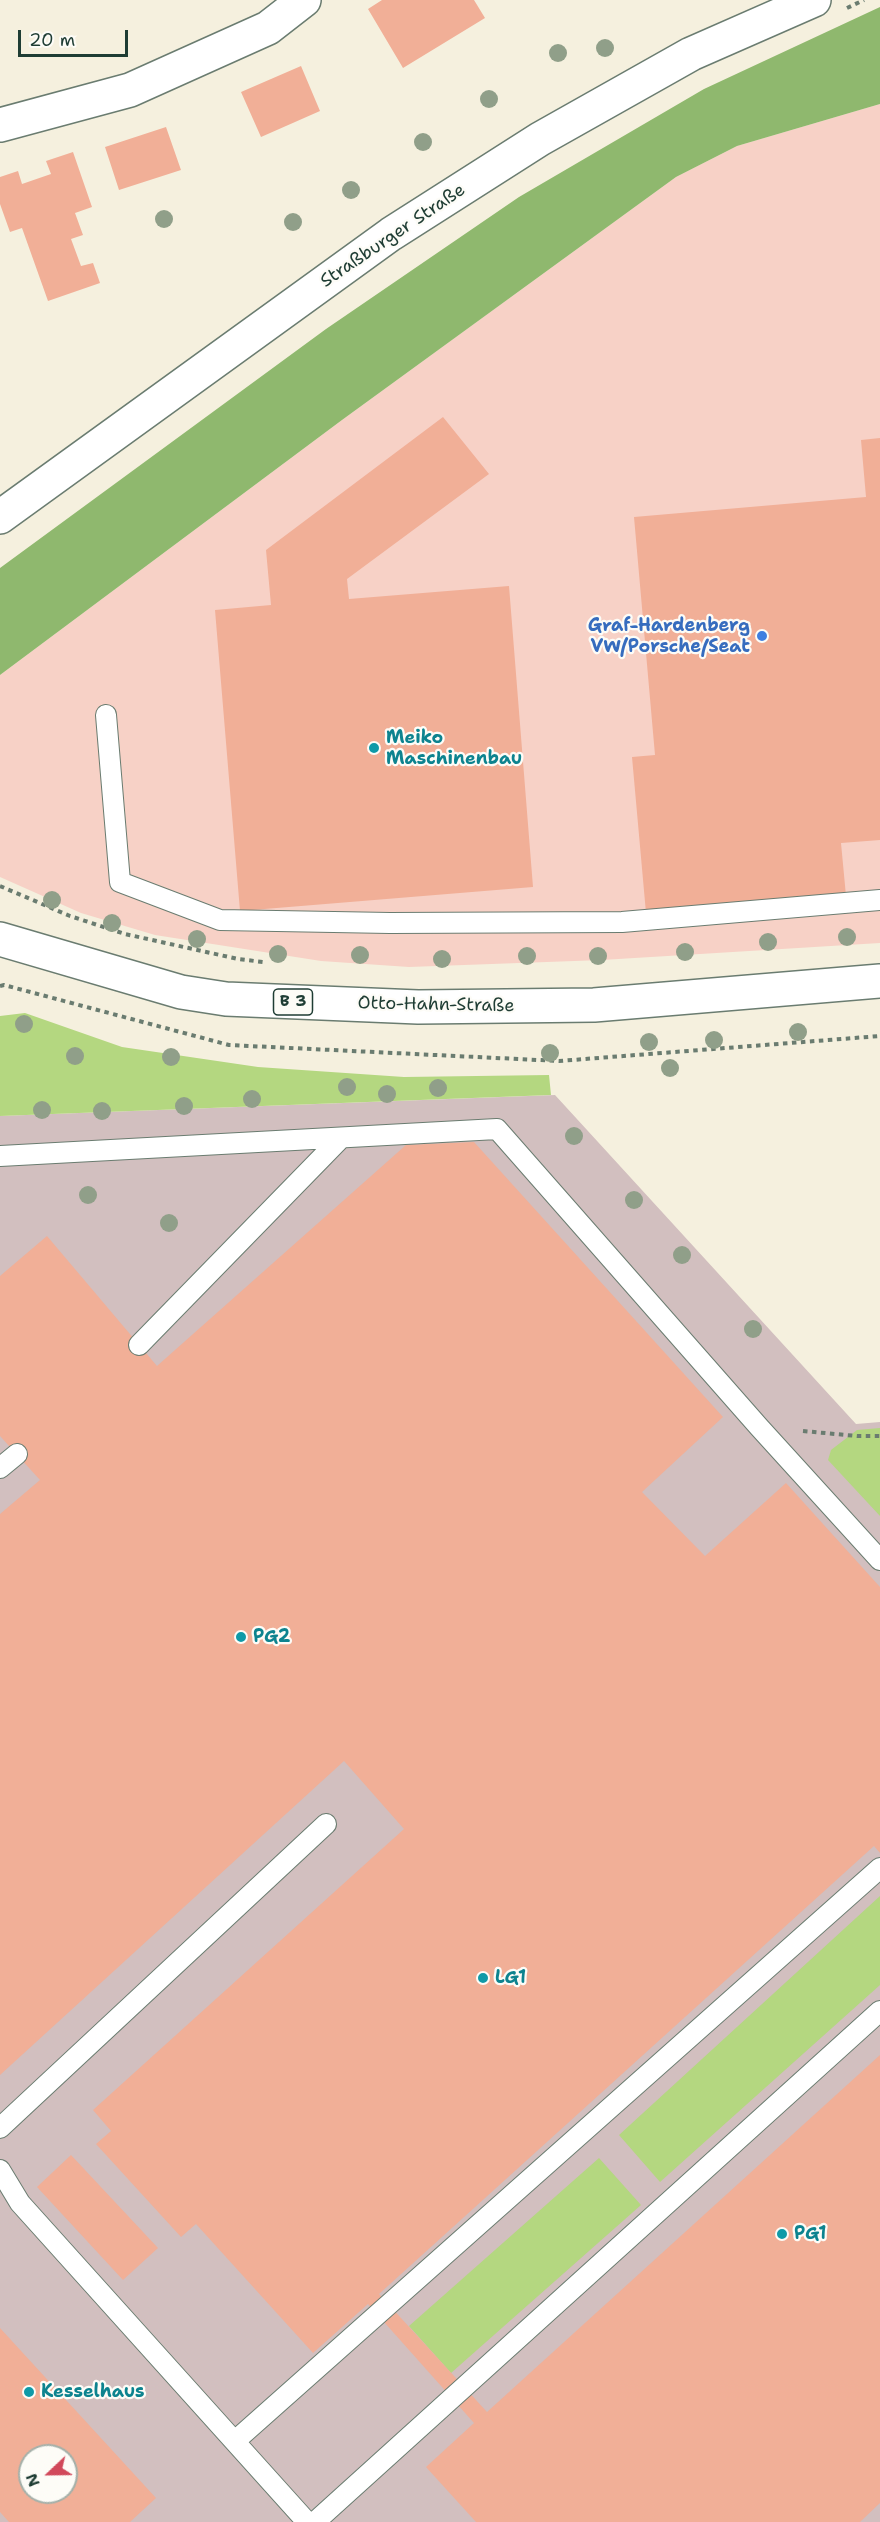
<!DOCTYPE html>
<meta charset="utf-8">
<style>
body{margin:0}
#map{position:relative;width:880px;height:2522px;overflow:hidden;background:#f5f0de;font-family:"Shantell Sans",sans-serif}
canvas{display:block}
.north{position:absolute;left:18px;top:2444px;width:60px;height:60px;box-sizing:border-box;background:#fdfcf7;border:2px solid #a4b0a9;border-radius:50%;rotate:248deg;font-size:16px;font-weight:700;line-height:24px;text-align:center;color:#1f3d34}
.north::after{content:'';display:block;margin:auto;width:21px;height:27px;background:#d1495b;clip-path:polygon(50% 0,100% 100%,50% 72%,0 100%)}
.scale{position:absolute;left:18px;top:30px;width:110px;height:27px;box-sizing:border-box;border:3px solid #1f3d34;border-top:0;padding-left:8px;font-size:18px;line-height:21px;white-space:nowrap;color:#1f3d34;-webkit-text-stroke:4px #fdfcf7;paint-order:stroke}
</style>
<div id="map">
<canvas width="880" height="2522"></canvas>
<div class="north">N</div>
<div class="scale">20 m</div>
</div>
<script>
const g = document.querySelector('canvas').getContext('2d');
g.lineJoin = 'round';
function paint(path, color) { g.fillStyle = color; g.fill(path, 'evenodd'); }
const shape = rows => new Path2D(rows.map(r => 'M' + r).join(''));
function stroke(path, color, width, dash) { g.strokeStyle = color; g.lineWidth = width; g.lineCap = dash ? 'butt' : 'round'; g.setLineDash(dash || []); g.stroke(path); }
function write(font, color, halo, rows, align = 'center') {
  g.font = font + ' "Shantell Sans",sans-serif'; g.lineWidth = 4.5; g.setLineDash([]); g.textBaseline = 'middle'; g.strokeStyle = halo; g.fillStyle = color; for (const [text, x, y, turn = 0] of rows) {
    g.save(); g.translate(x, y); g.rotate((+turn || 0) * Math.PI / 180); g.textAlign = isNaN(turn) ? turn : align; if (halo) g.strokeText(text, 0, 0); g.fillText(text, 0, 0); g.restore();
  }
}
const built = shape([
 [880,104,880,943,602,960,409,967,321,961,155,935,81,913,0,877,0,675,342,420,676,177,737,146]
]);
const industrial = shape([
 [555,1095,856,1424,880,1422,880,2522,0,2522,0,1116],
 [30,2456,66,2456,66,2492,30,2492]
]);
const green = shape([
 [25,1013,122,1047,258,1067,404,1077,549,1075,551,1095,0,1116,0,1016],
 [880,1428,880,1516,828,1460,831,1450,857,1430],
 [880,1896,880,1985,660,2182,619,2135],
 [599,2158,641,2205,451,2373,409,2326]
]);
const forest = shape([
 [880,7,880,104,737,146,676,177,342,420,0,675,0,568,326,329,519,197,704,89]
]);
const building = shape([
 [382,0,474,0,485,18,403,68,368,9],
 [301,66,320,111,261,137,241,92],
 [166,127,181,170,119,190,105,147],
 [73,152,92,207,75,213,83,235,71,239,81,266,93,263,100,283,48,301,22,228,10,232,0,204,0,177,18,171,22,184,51,174,46,161],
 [443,417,489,474,347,579,349,599,509,586,533,887,240,911,215,610,271,605,266,550],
 [880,438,880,840,841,843,846,896,646,913,632,757,655,755,634,517,866,497,861,440],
 [474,1142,723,1417,642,1492,705,1556,786,1483,880,1587,880,1853,874,1846,379,2294,487,2412,880,2055,880,2503,860,2522,476,2522,426,2467,474,2423,368,2304,313,2353,196,2224,181,2237,96,2144,111,2131,93,2110,404,1829,344,1761,0,2075,0,1514,40,1480,0,1436,0,1276,47,1236,157,1366,406,1145],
 [71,2155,158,2248,123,2280,37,2187],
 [0,2328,156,2498,130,2522,9,2522,0,2512],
 [30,2456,66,2456,66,2492,30,2492]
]);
const path = shape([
 [847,8,864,0],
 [0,886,70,916,125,934,238,959,263,962],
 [0,986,4,985,229,1045,559,1061,880,1036],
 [803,1431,857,1436,880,1436]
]);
const lane = shape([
 [106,715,120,882,220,920,390,923,622,922,880,900],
 [0,1156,497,1129,759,1427,880,1560],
 [139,1345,340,1139],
 [0,1468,17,1454],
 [0,2128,326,1824],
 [0,2170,20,2203,307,2522],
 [235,2441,880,1868],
 [315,2522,880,2011]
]);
const street = shape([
 [0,125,130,90,268,28,304,0]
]);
const secondary = shape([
 [0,517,391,234,540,139,691,54,814,0]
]);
const primary = shape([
 [0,939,181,992,226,999,418,1007,594,1005,880,981]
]);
const trees = [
 [605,48],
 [558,53],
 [489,99],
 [423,142],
 [351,190],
 [164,219],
 [293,222],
 [52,900],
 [112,923],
 [847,937],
 [197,939],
 [768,942],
 [685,952],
 [278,954],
 [360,955],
 [527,956],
 [598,956],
 [442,959],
 [24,1024],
 [798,1032],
 [714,1040],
 [649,1042],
 [550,1053],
 [75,1056],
 [171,1057],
 [670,1068],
 [347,1087],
 [438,1088],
 [387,1094],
 [252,1099],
 [184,1106],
 [42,1110],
 [102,1111],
 [574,1136],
 [88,1195],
 [634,1200],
 [169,1223],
 [682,1255],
 [753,1329]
];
const markers = [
 [762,636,6,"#3f7fe0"],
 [374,748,6,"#0f9aa8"],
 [241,1637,6,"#0f9aa8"],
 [483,1978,6,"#0f9aa8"],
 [782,2234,6,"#0f9aa8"],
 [29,2392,6,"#0f9aa8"]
];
const shields = [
 [293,1002,39]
];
const shieldNames = [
 ["B 3",293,1002]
];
const streetNames = [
 ["Straßburger Straße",393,236,-34],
 ["Otto-Hahn-Straße",436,1005,1]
];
const shopNames = [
 ["Graf-Hardenberg",750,626],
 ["VW/Porsche/Seat",750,647]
];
const cultureNames = [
 ["Meiko",386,738],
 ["Maschinenbau",386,759],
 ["PG2",253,1637],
 ["LG1",495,1978],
 ["PG1",794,2234],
 ["Kesselhaus",41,2392]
];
paint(built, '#f7d1c6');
paint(industrial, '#d2bfbf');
paint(green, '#b4d780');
paint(forest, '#8fb86e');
paint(building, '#f1af97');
stroke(lane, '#6a7c70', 22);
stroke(street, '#6a7c70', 36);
stroke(secondary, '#6a7c70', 36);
stroke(primary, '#6a7c70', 36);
stroke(path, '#6a7c70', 4, [4.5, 4.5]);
stroke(lane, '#fff', 20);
stroke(street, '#fff', 33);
stroke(secondary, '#fff', 33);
stroke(primary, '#fff', 33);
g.fillStyle = '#909f89';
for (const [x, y] of trees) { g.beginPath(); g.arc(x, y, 9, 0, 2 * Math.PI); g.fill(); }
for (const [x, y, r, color] of markers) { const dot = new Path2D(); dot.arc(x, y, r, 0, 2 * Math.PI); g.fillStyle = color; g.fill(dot); stroke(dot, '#fdfcf7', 2); }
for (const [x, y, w] of shields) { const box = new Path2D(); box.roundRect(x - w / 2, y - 13, w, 26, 4.5); g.fillStyle = '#fdfcf7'; g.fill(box); stroke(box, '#1f3d34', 1.5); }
write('bold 16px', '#1f3d34', null, shieldNames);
write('18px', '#1f3d34', '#fdfcf7', streetNames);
write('bold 18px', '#366cbe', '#fdfcf7', shopNames, 'right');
write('bold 18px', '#0d838f', '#fdfcf7', cultureNames, 'left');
</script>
